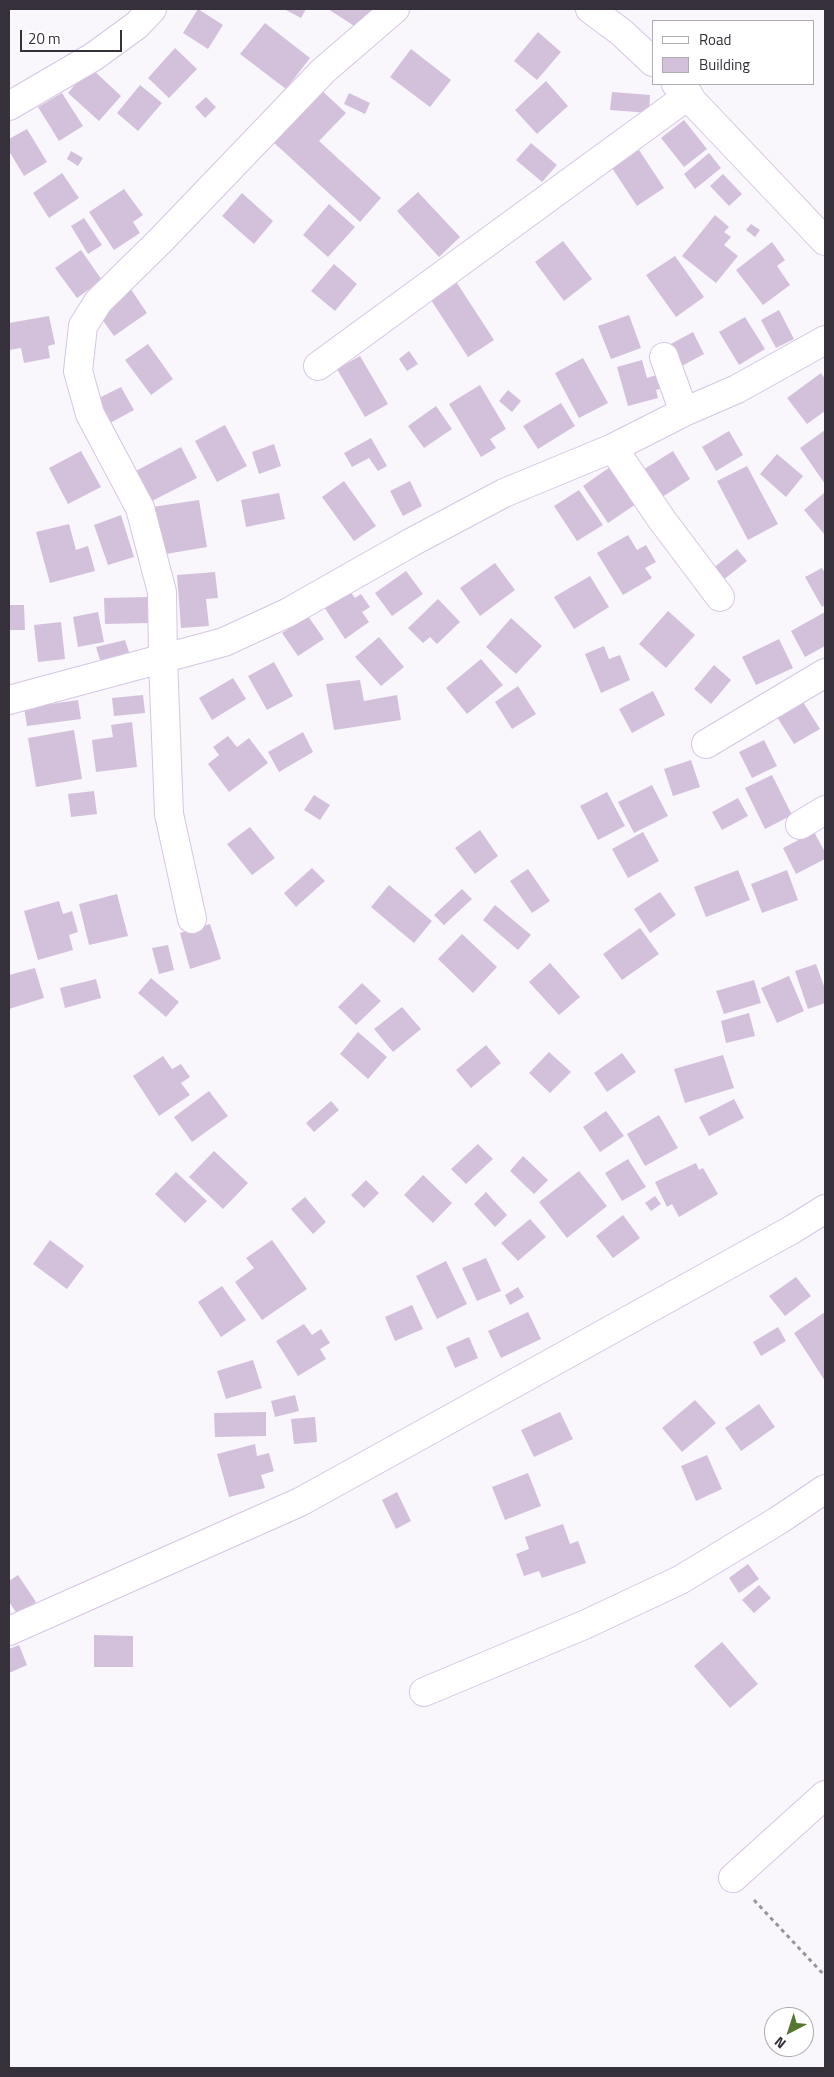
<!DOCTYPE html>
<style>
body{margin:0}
#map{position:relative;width:834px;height:2077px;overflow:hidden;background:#f9f6fc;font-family:"Titillium Web",sans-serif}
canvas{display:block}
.frame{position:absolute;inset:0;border:10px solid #36303b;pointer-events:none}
.legend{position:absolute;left:652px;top:20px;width:162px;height:65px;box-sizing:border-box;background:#fff;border:1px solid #afacb1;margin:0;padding:6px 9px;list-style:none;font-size:15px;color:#36303b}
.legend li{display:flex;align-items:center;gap:10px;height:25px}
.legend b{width:25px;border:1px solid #afacb1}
.north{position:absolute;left:764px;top:2007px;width:50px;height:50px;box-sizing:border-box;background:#fff;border:1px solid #afacb1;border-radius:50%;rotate:220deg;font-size:14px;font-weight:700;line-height:20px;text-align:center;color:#36303b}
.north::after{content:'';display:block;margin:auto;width:18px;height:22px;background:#54762e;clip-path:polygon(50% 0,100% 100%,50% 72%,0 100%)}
.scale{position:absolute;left:20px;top:30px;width:102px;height:22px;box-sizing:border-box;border:2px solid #36303b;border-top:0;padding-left:6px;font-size:15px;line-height:18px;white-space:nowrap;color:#36303b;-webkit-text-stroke:4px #fff;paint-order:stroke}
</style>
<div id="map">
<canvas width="834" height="2077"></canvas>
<div class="frame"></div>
<ul class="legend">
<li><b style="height:6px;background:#fff"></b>Road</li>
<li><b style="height:14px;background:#d3c1db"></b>Building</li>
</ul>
<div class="north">N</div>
<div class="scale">20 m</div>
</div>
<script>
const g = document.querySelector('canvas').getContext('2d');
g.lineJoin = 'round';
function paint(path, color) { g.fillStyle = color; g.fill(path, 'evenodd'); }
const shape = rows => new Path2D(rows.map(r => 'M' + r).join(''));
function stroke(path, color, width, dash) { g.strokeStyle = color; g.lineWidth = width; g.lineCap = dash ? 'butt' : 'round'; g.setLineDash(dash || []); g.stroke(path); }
const building = shape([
 [198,9,223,25,208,49,183,33],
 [284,9,306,9,301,18],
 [328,9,379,9,359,29],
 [265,23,310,58,286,89,240,54],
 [538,32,561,52,537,80,514,61],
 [175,48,197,69,169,98,148,78],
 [411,49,451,80,430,107,390,77],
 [90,67,121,96,99,121,68,93],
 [546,81,568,106,537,134,515,110],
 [140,85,162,103,138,131,117,113],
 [318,87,346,113,319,141,381,198,360,222,270,139],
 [612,92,650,95,649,113,610,110],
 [62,93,83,126,59,141,38,107],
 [349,93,370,103,365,114,344,104],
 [206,97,216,107,205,118,195,107],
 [684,120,707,149,684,167,661,138],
 [27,129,47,162,24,176,9,151,9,139],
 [531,143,557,165,542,182,516,160],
 [639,150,664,188,637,206,612,168],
 [71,151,83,158,78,166,67,159],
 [709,153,721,168,695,189,684,174],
 [62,173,79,198,49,218,33,193],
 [723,174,742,194,729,206,710,186],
 [124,189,143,215,133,222,140,233,114,250,89,212],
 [418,192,460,237,439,257,397,211],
 [242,193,273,221,254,244,222,216],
 [329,204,355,227,328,257,303,235],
 [715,215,729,227,724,232,731,237,724,245,738,256,716,283,682,256],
 [84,218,102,245,88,254,71,226],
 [751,224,760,230,755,237,746,230],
 [563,241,592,279,564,301,535,262],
 [772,242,785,260,777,266,790,285,763,305,736,270],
 [81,250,102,280,77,298,55,268],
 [675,256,704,297,676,317,646,275],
 [334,264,357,284,335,311,311,291],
 [457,283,494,340,468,357,431,300],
 [130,288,147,313,114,336,96,311],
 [779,310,794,339,776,348,761,320],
 [629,315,641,348,611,359,598,326],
 [49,316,55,344,48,346,50,358,24,363,21,348,9,350,9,323],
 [745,317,765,349,739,365,719,332],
 [693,332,704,354,678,368,667,346],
 [148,344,173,379,151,395,125,360],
 [409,351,418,364,407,371,399,359],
 [360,356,388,404,365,417,337,369],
 [583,358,608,403,579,418,555,373],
 [642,360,647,378,663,373,667,387,656,390,658,398,628,406,617,367],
 [821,373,825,379,825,411,807,424,787,398],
 [480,385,506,429,490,439,496,448,481,457,449,404],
 [121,387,134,410,110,423,97,399],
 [508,390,521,401,512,412,499,401],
 [561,403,575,426,538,449,523,426],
 [436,406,452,429,424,448,408,426],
 [225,425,247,466,217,482,195,441],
 [825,430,825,484,800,448],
 [729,431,743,455,716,471,702,447],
 [371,438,387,466,378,471,369,458,352,467,344,453],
 [274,444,281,466,259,474,252,452],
 [181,447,197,478,150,502,134,472],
 [81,451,101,487,68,504,49,468],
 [673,451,690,479,656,501,638,473],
 [777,454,803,476,786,497,760,474],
 [747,466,778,524,748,540,717,481],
 [610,467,636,504,608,523,583,486],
 [344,481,376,526,354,541,322,497],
 [410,481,422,506,403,516,390,491],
 [579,490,603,525,577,541,554,506],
 [825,492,825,535,804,510],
 [279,493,285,519,246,527,241,500],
 [199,500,207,547,160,555,152,507],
 [121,515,134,557,108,565,94,525],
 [69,524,76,550,88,546,95,571,50,583,36,532],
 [628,535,637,550,646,545,656,562,645,568,652,578,623,595,597,553],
 [737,549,747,561,722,581,712,569],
 [495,563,515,590,480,616,460,588],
 [822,568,825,573,825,605,822,607,805,577],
 [406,571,423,594,392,616,375,593],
 [215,572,218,598,206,599,209,626,181,628,177,575],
 [590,576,609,607,574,629,554,597],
 [349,590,355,598,361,594,370,607,362,612,369,622,345,639,324,607],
 [148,597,149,623,105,624,104,598],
 [438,599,460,622,437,644,430,637,423,643,408,628],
 [9,605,24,605,25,630,9,630],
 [668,611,695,635,666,668,639,644],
 [98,612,104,642,78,647,73,617],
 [825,612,825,646,805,657,791,631],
 [308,616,324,639,298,656,282,633],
 [511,618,542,646,516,674,486,647],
 [61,622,65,659,38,662,34,625],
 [379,637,404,667,381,686,355,657],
 [779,639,793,668,756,685,742,657],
 [125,640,130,655,101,663,96,647],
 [604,646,609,659,620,655,630,680,601,693,585,654],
 [481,659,503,685,467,714,446,688],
 [274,662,293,696,267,710,248,676],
 [714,665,731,680,711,704,694,689],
 [233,678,246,699,212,720,199,698],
 [360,680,364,701,397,695,401,720,334,730,326,684],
 [518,686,536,714,512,729,495,702],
 [653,691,665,715,632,733,619,709],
 [143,695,145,713,114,716,112,698],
 [78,700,81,719,27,726,24,708],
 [803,702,820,729,794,744,777,717],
 [132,722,137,767,96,772,92,740,113,737,111,725],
 [74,730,82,779,36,787,28,738],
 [303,732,313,752,279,772,268,752],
 [228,736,237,747,249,738,268,763,229,792,208,764,219,755,213,747],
 [764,740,777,766,752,778,739,752],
 [691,760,700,787,673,796,664,769],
 [772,775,792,815,765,829,745,788],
 [652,785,668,816,634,833,618,802],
 [94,791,97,814,71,817,68,794],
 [607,792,625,826,598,840,580,806],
 [314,795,330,805,320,820,304,810],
 [738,798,748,816,722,830,712,812],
 [250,827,275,858,252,875,227,844],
 [480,830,498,856,475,874,455,848],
 [643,832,659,861,628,878,612,849],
 [814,832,825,852,825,859,796,874,783,848],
 [312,868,325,881,296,907,284,893],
 [528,869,550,901,532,913,510,881],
 [738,870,750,900,706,917,694,887],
 [787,870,798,900,762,913,751,884],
 [389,885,432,921,414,943,371,907],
 [462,889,472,899,444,925,434,915],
 [660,892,676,915,650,933,634,909],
 [117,894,128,936,89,945,79,904],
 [59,901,63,914,72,911,78,932,69,935,73,950,38,960,24,911],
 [495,905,531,935,518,950,483,920],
 [210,924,221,959,190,969,180,933],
 [640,928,659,954,622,980,603,954],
 [462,934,497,967,473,993,438,959],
 [168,945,174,970,159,974,152,948],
 [550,963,580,997,559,1015,529,982],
 [816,964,825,989,825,1003,808,1009,795,971],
 [35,968,44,998,9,1009,9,975],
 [789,976,804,1011,777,1023,761,988],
 [151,978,179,1002,166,1017,138,993],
 [96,979,101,998,65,1008,60,988],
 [754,980,761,1003,724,1014,716,991],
 [362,983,381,1001,356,1025,338,1007],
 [402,1007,421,1029,393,1052,374,1029],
 [749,1013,755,1036,726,1043,721,1021],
 [358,1032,387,1057,368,1079,340,1054],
 [486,1045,501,1063,471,1088,456,1070],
 [549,1052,571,1072,550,1093,529,1073],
 [622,1053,636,1072,607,1092,594,1073],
 [723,1055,734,1088,685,1103,674,1069],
 [163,1056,172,1069,181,1064,190,1077,181,1083,190,1095,159,1116,133,1076],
 [209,1091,228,1116,192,1142,174,1117],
 [734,1099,744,1118,709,1136,699,1117],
 [331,1101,339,1110,314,1132,306,1123],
 [606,1111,624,1136,600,1152,583,1127],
 [659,1115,678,1148,645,1166,627,1134],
 [478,1144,493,1159,466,1184,451,1169],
 [214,1151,248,1183,223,1209,189,1177],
 [523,1156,548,1180,534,1194,510,1171],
 [628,1159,646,1187,622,1201,605,1173],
 [696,1163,699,1170,703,1168,718,1194,679,1217,672,1204,667,1207,655,1182],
 [579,1171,607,1206,567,1238,539,1202],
 [176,1172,207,1201,185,1223,155,1194],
 [423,1175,452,1203,433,1223,404,1195],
 [366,1180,379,1193,364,1208,351,1195],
 [486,1192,507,1215,495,1227,474,1204],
 [655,1196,661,1204,651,1211,645,1203],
 [305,1197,326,1222,313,1234,291,1209],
 [623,1215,640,1238,613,1258,596,1236],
 [530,1219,546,1237,518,1261,501,1243],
 [50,1240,84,1266,67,1289,33,1264],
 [272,1240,307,1289,262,1320,235,1282,254,1268,246,1258],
 [486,1258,501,1291,477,1301,462,1268],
 [446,1261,467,1304,437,1319,416,1276],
 [796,1277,811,1296,785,1316,769,1296],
 [222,1286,246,1320,221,1337,198,1302],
 [518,1287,524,1297,510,1305,505,1295],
 [412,1305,423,1329,395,1341,385,1317],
 [528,1312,541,1339,501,1358,488,1331],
 [825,1312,825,1381,794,1333],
 [304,1324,312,1335,321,1329,330,1343,320,1349,326,1359,298,1376,276,1341],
 [778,1327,786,1341,761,1356,753,1342],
 [469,1337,478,1358,455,1368,446,1347],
 [253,1360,262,1388,226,1399,217,1371],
 [295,1395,299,1411,275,1417,271,1401],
 [695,1400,716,1423,682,1452,662,1428],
 [759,1404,775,1427,741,1451,725,1428],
 [266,1412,266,1436,215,1437,214,1413],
 [560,1412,573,1439,534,1457,521,1430],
 [315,1417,317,1442,294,1444,291,1419],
 [255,1444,257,1456,269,1453,274,1471,261,1475,265,1488,229,1497,217,1454],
 [707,1455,722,1489,696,1501,681,1466],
 [528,1473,541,1506,505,1520,492,1487],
 [397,1492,411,1521,396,1529,382,1500],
 [563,1524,570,1544,578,1541,586,1563,542,1578,539,1571,524,1576,516,1554,529,1549,525,1537],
 [748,1564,759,1579,739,1593,729,1578],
 [18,1575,36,1602,18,1615,9,1602,9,1581],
 [759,1585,771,1598,754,1613,742,1600],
 [94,1635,133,1636,133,1667,94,1667],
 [722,1642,758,1684,730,1708,694,1666],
 [19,1645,27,1665,9,1673,9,1649]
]);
const path = shape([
 [754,1900,825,1976]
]);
const minor = shape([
 [590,9,621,32,653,62],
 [676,84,825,241],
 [9,106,93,57,137,25,152,9],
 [664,357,684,412],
 [318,366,689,95],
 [613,448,662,520,720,597],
 [9,700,224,642,287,613,412,542,504,493,613,448,684,412,737,389,825,340],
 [706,744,825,673],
 [800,825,825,810],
 [192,919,169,814,163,660,162,592,140,508,90,414,78,371,83,326,98,302,162,239,323,71,395,9],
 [9,1631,300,1502,793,1229,825,1209],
 [424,1692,584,1625,680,1580,779,1520,825,1489],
 [733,1878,825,1795]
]);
paint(building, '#d3c1db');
stroke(minor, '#d6c6e2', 30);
stroke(path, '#99959d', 3, [4, 4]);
stroke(minor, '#fff', 28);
</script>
